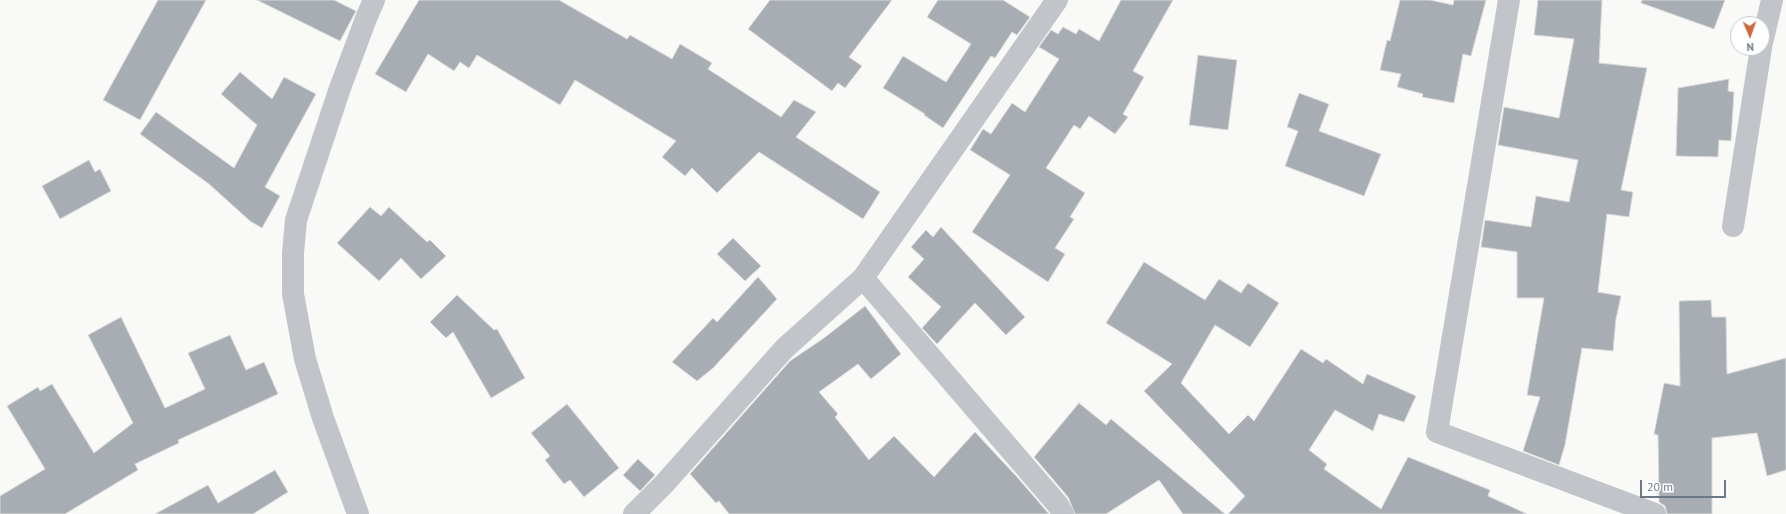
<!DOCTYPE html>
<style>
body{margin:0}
#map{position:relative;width:1786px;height:514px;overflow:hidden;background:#f9f9f7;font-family:"PT Sans",sans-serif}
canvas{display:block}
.north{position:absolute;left:1730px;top:16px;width:40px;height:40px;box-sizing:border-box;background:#fff;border:1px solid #c4c9ce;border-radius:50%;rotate:178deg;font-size:11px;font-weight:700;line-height:16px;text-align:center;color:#6c7884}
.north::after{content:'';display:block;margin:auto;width:14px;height:18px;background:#cf6741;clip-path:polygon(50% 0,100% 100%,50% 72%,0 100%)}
.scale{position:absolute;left:1640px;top:480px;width:86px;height:18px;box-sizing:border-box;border:2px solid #6c7884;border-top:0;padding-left:5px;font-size:12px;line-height:14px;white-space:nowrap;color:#6c7884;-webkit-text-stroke:3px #fff;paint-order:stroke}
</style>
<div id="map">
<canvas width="1786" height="514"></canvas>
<div class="north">N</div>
<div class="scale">20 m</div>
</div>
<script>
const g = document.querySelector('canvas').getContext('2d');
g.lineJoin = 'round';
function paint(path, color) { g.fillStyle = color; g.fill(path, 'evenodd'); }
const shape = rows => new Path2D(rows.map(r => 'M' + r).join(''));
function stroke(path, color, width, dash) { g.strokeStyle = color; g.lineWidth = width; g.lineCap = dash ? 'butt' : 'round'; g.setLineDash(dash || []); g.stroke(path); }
const building = shape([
 [158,0,206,0,140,120,103,100,158,0],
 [257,0,334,0,356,11,340,41,257,0],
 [419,0,559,0,627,39,630,35,672,59,680,44,712,63,708,69,781,117,794,100,816,112,796,137,880,192,863,219,759,152,717,193,692,168,685,176,662,157,676,141,575,80,560,105,477,55,469,68,460,62,454,71,428,54,406,92,375,74,419,0],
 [770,0,892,0,849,57,862,66,845,88,838,83,832,91,748,29,770,0],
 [938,0,1003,0,1030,17,1017,35,1012,32,995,58,991,56,943,128,924,115,925,114,883,88,903,56,946,82,971,44,927,17,938,0],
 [1121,0,1173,0,1133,71,1144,77,1123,114,1128,117,1115,134,1089,116,1080,129,1074,125,1046,168,1085,193,1070,217,1074,219,1055,248,1065,254,1048,282,972,232,1010,175,970,150,983,129,991,134,1012,103,1025,112,1059,59,1039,47,1051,30,1058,34,1063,27,1076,34,1079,29,1099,41,1121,0],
 [1400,0,1430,0,1453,5,1454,0,1486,0,1471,56,1463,54,1454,103,1422,97,1423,94,1397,87,1401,74,1380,70,1387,40,1390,41,1400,0],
 [1538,0,1602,0,1599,63,1647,68,1621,190,1633,192,1629,217,1607,214,1598,292,1621,296,1616,319,1613,351,1582,348,1565,445,1559,465,1523,451,1540,397,1527,395,1544,298,1517,298,1517,252,1481,247,1485,220,1531,227,1536,196,1569,202,1578,160,1498,145,1504,107,1559,118,1574,39,1534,35,1538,0],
 [1642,0,1725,0,1714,29,1641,3,1642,0],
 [1198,55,1237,60,1228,130,1189,125,1198,55],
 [240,72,272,99,284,77,316,94,265,187,280,196,262,228,250,221,209,184,140,134,156,112,234,168,257,125,221,94,240,72],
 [1729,79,1728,91,1734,92,1731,141,1719,140,1718,157,1676,156,1678,88,1729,79],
 [1299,93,1329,104,1319,131,1381,154,1364,196,1285,166,1298,131,1287,127,1299,93],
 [89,160,95,172,100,169,111,191,60,219,42,186,89,160],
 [370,207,381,216,389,207,427,242,430,240,446,256,421,279,401,258,379,281,337,243,370,207],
 [941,227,1025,317,1006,335,975,303,937,344,922,328,941,307,908,277,924,259,911,247,926,230,933,237,941,227],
 [733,238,761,266,745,281,717,254,733,238],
 [1144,262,1205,300,1219,279,1241,293,1248,283,1279,303,1250,347,1215,325,1181,383,1229,434,1248,415,1254,421,1301,349,1323,363,1326,359,1363,384,1367,374,1416,396,1404,422,1379,414,1373,431,1335,410,1309,450,1327,464,1324,469,1381,509,1408,457,1490,490,1488,496,1527,514,1228,514,1245,496,1144,391,1172,364,1106,323,1144,262],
 [758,277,777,299,713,368,697,381,672,362,713,318,717,322,758,277],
 [457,295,494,330,497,329,525,378,491,398,453,332,446,338,430,322,457,295],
 [1711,300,1712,317,1726,317,1727,374,1786,358,1786,470,1767,476,1757,433,1712,438,1712,514,1667,514,1665,506,1659,502,1658,435,1654,434,1664,383,1680,386,1679,301,1711,300],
 [865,306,901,354,871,379,858,364,819,392,838,414,835,417,869,460,894,436,934,477,975,432,1017,477,1049,514,729,514,719,501,716,503,690,474,790,361,824,338,865,306],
 [121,317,165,408,205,389,188,353,230,335,246,370,264,362,278,394,178,440,179,443,135,464,138,470,65,514,0,514,0,496,45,469,7,406,38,387,40,391,52,384,94,453,133,423,88,335,121,317],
 [1079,403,1106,425,1111,419,1225,514,1183,514,1159,480,1106,514,1075,514,1068,497,1034,457,1079,403],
 [567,404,619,468,584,497,570,480,564,484,545,460,550,456,531,433,567,404],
 [638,459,655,475,640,491,623,475,638,459],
 [275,470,288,492,253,514,155,514,208,485,218,503,275,470]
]);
const minor = shape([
 [1509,0,1437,432,1655,514],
 [1762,43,1772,0],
 [1733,226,1761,48],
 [863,278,1058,505,1063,514],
 [358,514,323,418,305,359,293,294,293,253,296,220,340,88,367,16,374,0],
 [634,514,665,483,784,349,863,278,1057,0]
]);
paint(building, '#a7adb3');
stroke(building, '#dbdbd9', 1);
stroke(minor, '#c1c4c8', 22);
</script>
